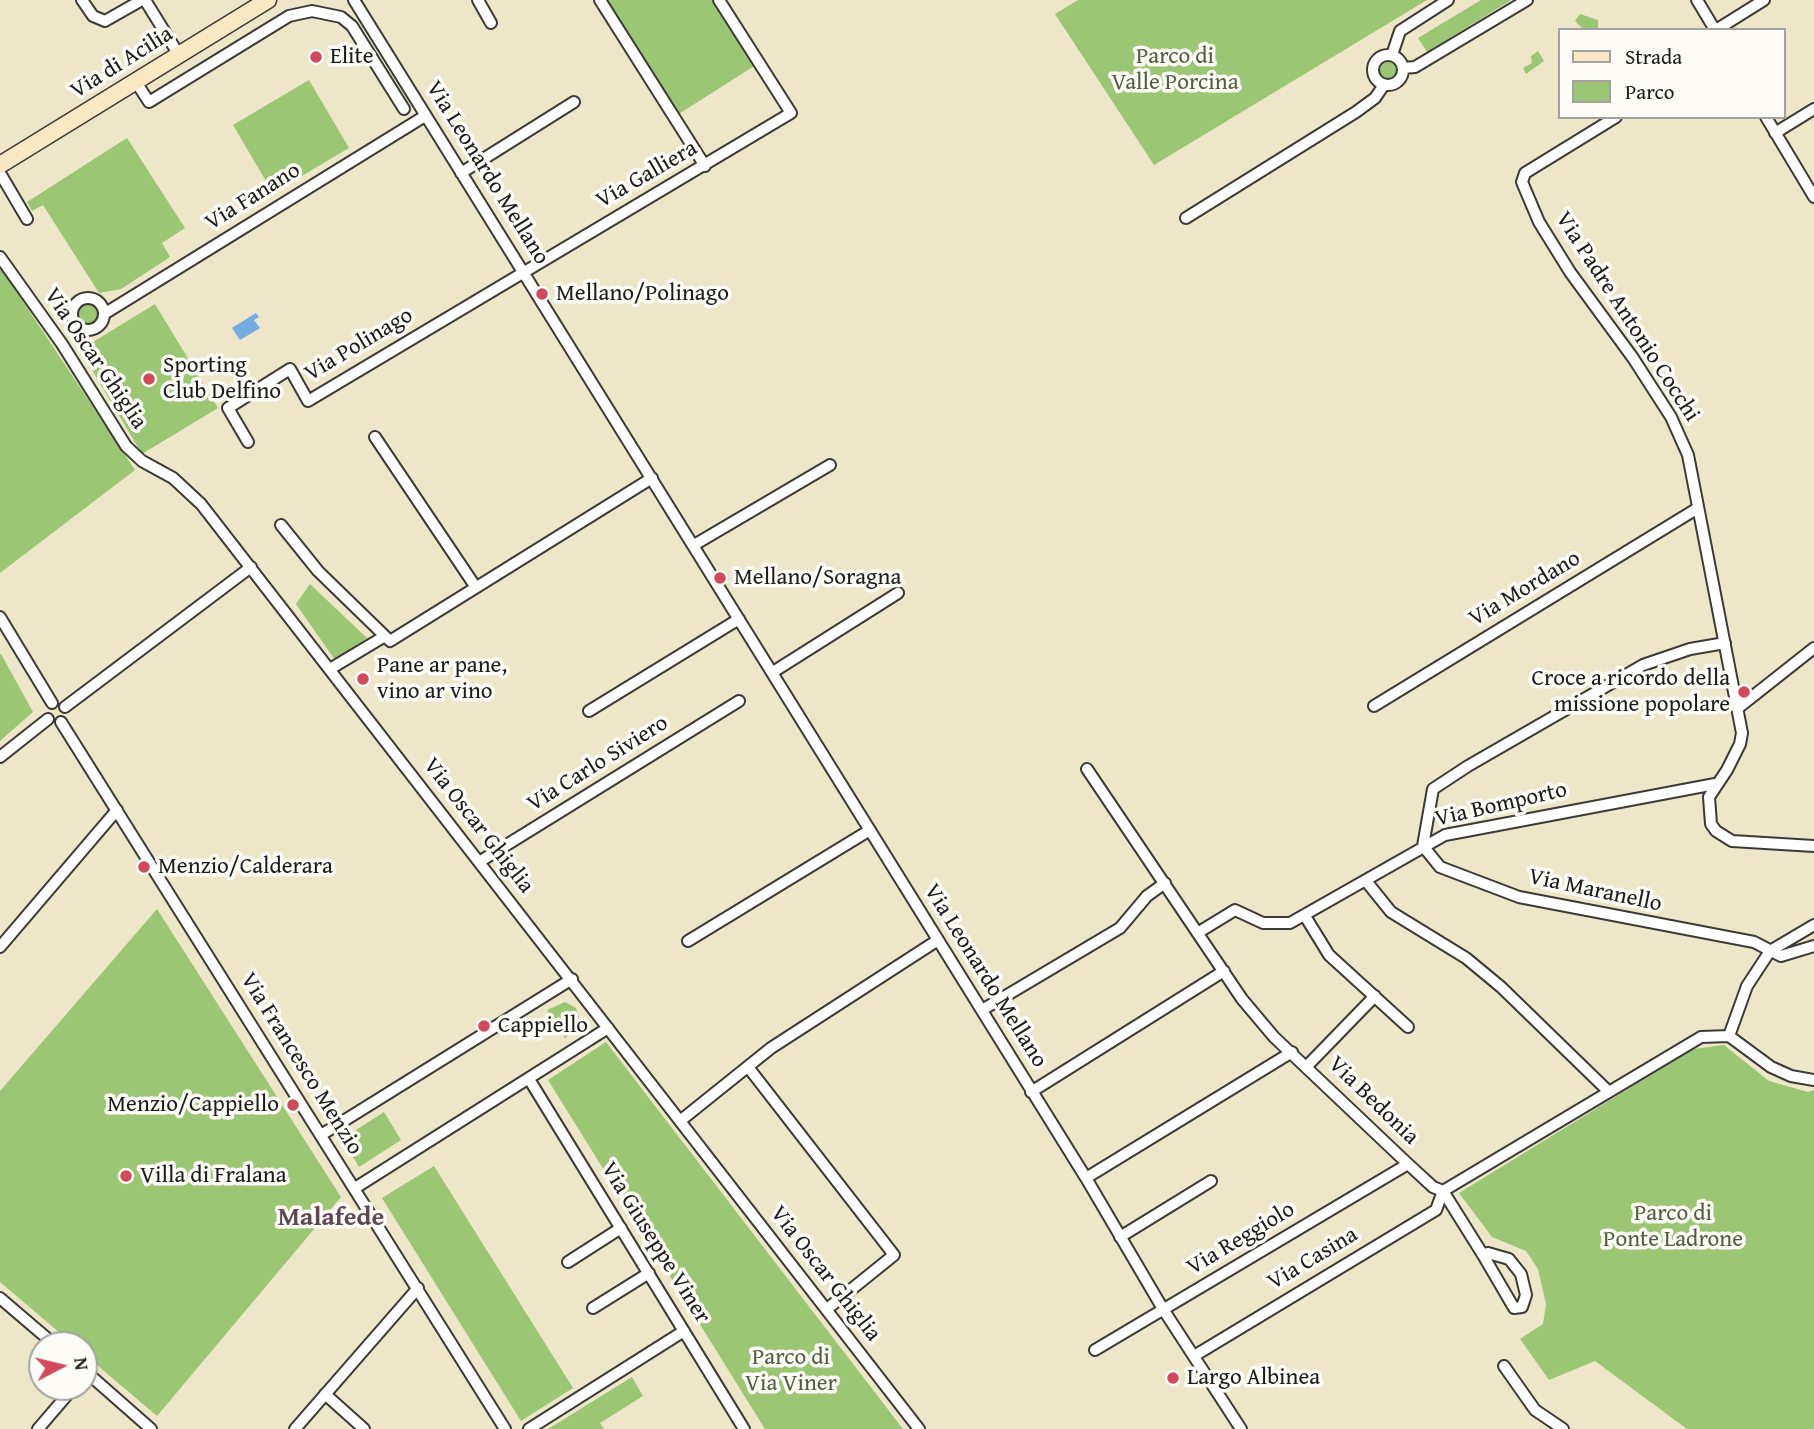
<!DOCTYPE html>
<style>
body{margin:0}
#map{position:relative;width:1814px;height:1429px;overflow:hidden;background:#ede6c9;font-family:"Gentium Book Plus",serif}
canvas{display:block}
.legend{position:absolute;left:1558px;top:28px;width:228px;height:91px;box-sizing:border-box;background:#fdfcf7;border:2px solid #a3a29f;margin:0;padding:9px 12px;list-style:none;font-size:21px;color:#1c1c1c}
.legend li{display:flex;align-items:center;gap:14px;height:35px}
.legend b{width:35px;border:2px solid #a3a29f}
.north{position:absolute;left:28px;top:1331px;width:70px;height:70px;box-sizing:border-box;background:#fdfcf7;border:2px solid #a3a29f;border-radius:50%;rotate:83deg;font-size:19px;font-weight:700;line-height:28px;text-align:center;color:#1c1c1c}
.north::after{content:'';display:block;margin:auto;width:24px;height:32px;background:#d1495b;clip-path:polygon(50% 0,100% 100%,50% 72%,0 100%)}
</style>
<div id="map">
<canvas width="1814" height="1429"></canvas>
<ul class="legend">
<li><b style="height:9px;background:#fae7c3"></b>Strada</li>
<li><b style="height:19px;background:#9bc673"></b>Parco</li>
</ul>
<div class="north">N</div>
</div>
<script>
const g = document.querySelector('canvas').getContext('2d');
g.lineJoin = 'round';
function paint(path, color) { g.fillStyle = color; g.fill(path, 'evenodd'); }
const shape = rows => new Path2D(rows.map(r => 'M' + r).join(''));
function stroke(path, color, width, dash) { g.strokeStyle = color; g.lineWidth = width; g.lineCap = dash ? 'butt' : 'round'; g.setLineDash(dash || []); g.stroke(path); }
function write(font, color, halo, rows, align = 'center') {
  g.font = font + ' "Gentium Book Plus",serif'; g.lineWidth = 7; g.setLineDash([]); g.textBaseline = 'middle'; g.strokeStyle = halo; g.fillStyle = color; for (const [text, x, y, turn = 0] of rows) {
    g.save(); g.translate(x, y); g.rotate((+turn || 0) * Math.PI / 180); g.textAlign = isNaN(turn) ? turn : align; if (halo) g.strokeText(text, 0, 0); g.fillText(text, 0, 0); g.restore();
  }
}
const green = shape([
 [600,0,719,0,759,63,674,117],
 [1078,0,1427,0,1154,165,1055,14],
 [1481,0,1511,0,1427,52,1418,38],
 [1580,14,1598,20,1598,30,1584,30,1575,21],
 [1538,51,1544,61,1526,74,1523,68,1532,63,1531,56],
 '1379 71a9 9 0 1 1 18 0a9 9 0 1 1-18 0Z',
 [309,80,349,148,273,193,233,125],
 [127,138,185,228,162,243,170,257,121,289,99,293,43,205,32,211,27,202],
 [0,267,135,470,0,573],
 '76 315a12 12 0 1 1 24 0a12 12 0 1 1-24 0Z',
 [155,304,218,408,142,454,80,350],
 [310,584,367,638,335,660,296,604],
 [1,654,33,712,0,741,0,655],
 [157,909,341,1197,157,1416,84,1354,84,1345,74,1345,0,1282,0,1091],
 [565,1002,576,1008,580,1021,578,1028,565,1038,547,1010],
 [606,1042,903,1429,765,1429,548,1080],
 [1724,1045,1769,1081,1808,1092,1814,1090,1814,1429,1687,1429,1595,1361,1549,1380,1520,1339,1543,1324,1546,1304,1538,1269,1526,1251,1492,1237,1459,1193,1693,1049],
 [384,1112,401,1140,359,1167,342,1139],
 [434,1166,573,1388,521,1421,382,1198],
 [632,1377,643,1396,600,1423,604,1429,548,1429]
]);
const water = shape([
 [256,313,259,317,254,320,260,328,240,340,232,328]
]);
const street = shape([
 [82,0,93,16,105,21,142,0],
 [145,0,179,55],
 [354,0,1086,1178,1163,1309,1241,1429],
 [478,0,491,23],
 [600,0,705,166],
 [1697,0,1715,30],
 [1716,30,1764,0],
 '1373 70a15 15 0 1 1 30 0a15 15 0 1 1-30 0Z',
 [1392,55,1400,31,1448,0],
 [1403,68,1415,67,1527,0],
 [136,82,149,102,289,16,312,11,341,17,352,26,404,109],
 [1616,117,1525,173,1522,182,1539,222,1570,272,1633,358,1671,417,1688,455,1742,733,1740,744,1727,770,1709,797,1711,824,1716,831,1732,841,1814,846],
 [1766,117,1814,197],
 [1775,133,1814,109],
 [0,173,27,219],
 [461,173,574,102],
 [1186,218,1356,112,1375,98,1384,85],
 [0,257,62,344,126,446,142,461,173,478,201,504,919,1429],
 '72 314a16 16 0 1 1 32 0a16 16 0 1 1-32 0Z',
 [104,314,425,116],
 [375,437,475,586],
 [248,442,228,408,290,369,308,401,791,113,719,0],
 [281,525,318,571,390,641,652,478],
 [694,545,830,465],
 [0,617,52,703],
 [1725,643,1690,649,1643,665,1468,766,1433,789,1423,846,1440,867,1519,897,1754,942,1781,956,1814,946],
 [330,669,385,636],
 [773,672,898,593],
 [1374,706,1698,508],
 [65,707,251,567],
 [1738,708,1814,648],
 [589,711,739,619],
 [61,722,505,1429],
 [0,757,48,719],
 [1087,769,1242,999,1274,1037,1408,1164,1433,1187,1443,1191,1701,1037,1729,1036],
 [479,862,739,701],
 [1366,881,1391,912,1466,958,1501,987,1607,1090],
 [1305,916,1329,955,1408,1027],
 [1814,925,1770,951,1747,986,1729,1036,1771,1067,1791,1076,1814,1080],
 [1199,932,1235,910,1263,923,1290,923,1445,835,1715,784],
 [688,941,870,830],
 [0,947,117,810],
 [982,1010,1120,928,1147,896,1165,883],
 [1307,1066,1375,996],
 [748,1067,894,1255,827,1309],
 [529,1079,744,1429],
 [1031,1092,1224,971],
 [680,1121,771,1048,938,940],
 [321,1135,572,979],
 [1086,1178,1292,1052],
 [355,1188,608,1028],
 [1443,1191,1483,1255],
 [1120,1237,1211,1181],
 [1488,1253,1509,1259,1521,1274,1526,1295,1522,1307,1514,1308,1483,1255,1488,1253],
 [568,1262,621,1228],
 [0,1298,55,1345],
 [593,1308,649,1273],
 [1095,1350,1408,1164],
 [1194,1356,1436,1210,1443,1191],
 [1504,1366,1535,1410,1563,1429],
 [84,1370,151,1429],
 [325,1394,364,1429],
 [38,1429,74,1387],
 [295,1429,418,1288],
 [529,1429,684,1331]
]);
const secondary = shape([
 [0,165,268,0]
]);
const markers = [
 [316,57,7,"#d1495b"],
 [542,294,7,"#d1495b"],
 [149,379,7,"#d1495b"],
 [720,578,7,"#d1495b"],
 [363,679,7,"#d1495b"],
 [1744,692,7,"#d1495b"],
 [144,867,7,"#d1495b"],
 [484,1026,7,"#d1495b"],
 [293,1105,7,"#d1495b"],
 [126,1176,7,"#d1495b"],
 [1173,1378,7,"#d1495b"]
];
const poiNames = [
 ["Elite",330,57],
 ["Mellano/Polinago",556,294],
 ["Sporting",163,366],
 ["Club Delfino",163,392],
 ["Mellano/Soragna",734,578],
 ["Pane ar pane,",377,666],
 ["vino ar vino",377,692],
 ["Croce a ricordo della",1730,679,"right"],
 ["missione popolare",1730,705,"right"],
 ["Menzio/Calderara",158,867],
 ["Cappiello",498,1026],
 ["Menzio/Cappiello",279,1105,"right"],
 ["Villa di Fralana",140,1176],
 ["Largo Albinea",1187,1378]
];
const parkNames = [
 ["Parco di",1175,57],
 ["Valle Porcina",1175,83],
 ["Parco di",1673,1214],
 ["Ponte Ladrone",1673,1240],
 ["Parco di",791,1358],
 ["Via Viner",791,1384]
];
const streetNames = [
 ["Via di Acilia",122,63,-32],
 ["Via Leonardo Mellano",487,173,58],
 ["Via Galliera",647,175,-30],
 ["Via Fanano",253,197,-32],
 ["Via Padre Antonio Cocchi",1627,317,57],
 ["Via Polinago",359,345,-31],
 ["Via Oscar Ghiglia",95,359,56],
 ["Via Mordano",1525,589,-31],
 ["Via Carlo Siviero",598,764,-32],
 ["Via Bomporto",1501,805,-13],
 ["Via Oscar Ghiglia",478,826,52],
 ["Via Maranello",1595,891,12],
 ["Via Leonardo Mellano",985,976,58],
 ["Via Francesco Menzio",301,1064,58],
 ["Via Bedonia",1373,1101,44],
 ["Via Reggiolo",1241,1239,-31],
 ["Via Giuseppe Viner",655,1243,58],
 ["Via Casina",1313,1259,-31],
 ["Via Oscar Ghiglia",825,1274,52]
];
const quarterNames = [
 ["Malafede",331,1218]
];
paint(green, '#9bc673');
paint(water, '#73abe2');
stroke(street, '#3b3a36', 14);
stroke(secondary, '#3b3a36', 19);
stroke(street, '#fff', 10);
stroke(secondary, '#fae7c3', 16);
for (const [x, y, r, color] of markers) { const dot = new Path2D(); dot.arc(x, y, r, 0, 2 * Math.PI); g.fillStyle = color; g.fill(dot); stroke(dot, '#fdfcf7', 2.5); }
write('23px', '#1c1c1c', '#fdfcf7', poiNames, 'left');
write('23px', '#4f603f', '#fdfcf7', parkNames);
write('23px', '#1c1c1c', '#fdfcf7', streetNames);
write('bold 26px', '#614756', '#fdfcf7', quarterNames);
</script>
